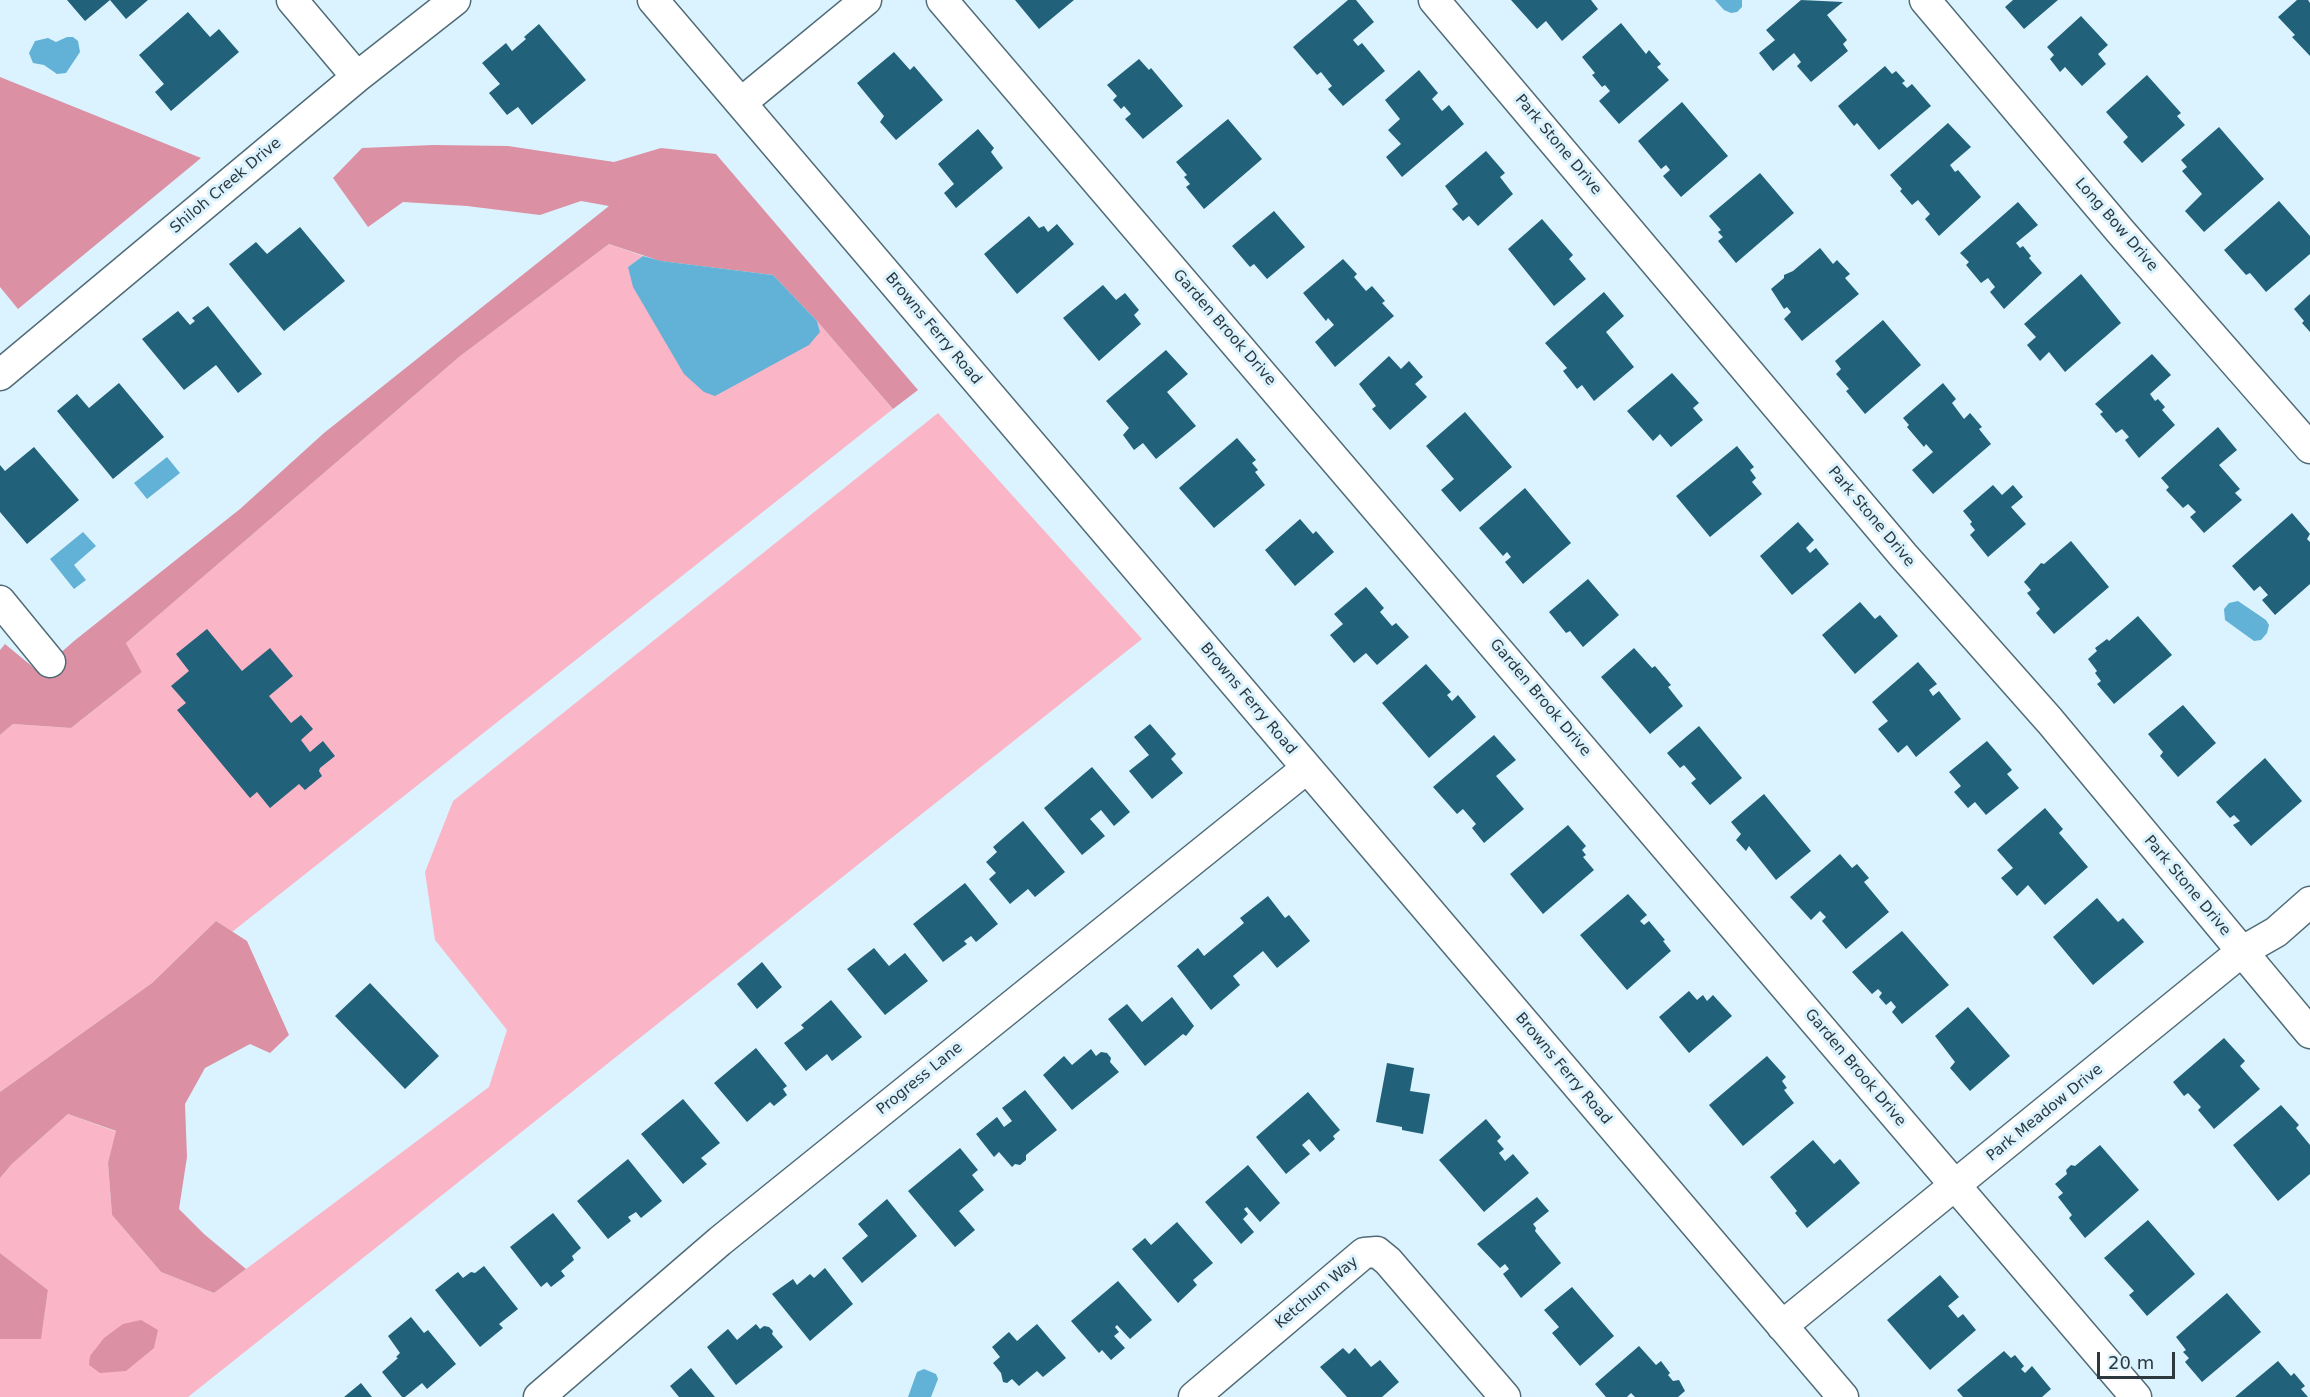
<!DOCTYPE html>
<style>
body{margin:0}
#map{position:relative;width:2310px;height:1397px;overflow:hidden;background:#dbf3fe;font-family:"DejaVu Sans",sans-serif}
canvas{display:block}
.scale{position:absolute;left:2097px;top:1352px;width:78px;height:27px;box-sizing:border-box;border:3px solid #2c383e;border-top:0;padding-left:8px;font-size:18px;line-height:21px;white-space:nowrap;color:#2c383e;-webkit-text-stroke:4px #dbf3fe;paint-order:stroke}
</style>
<div id="map">
<canvas width="2310" height="1397"></canvas>
<div class="scale">20 m</div>
</div>
<script>
const g = document.querySelector('canvas').getContext('2d');
g.lineJoin = 'round';
function paint(path, color) { g.fillStyle = color; g.fill(path, 'evenodd'); }
const shape = rows => new Path2D(rows.map(r => 'M' + r).join(''));
function stroke(path, color, width, dash) { g.strokeStyle = color; g.lineWidth = width; g.lineCap = dash ? 'butt' : 'round'; g.setLineDash(dash || []); g.stroke(path); }
function write(font, color, halo, rows, align = 'center') {
  g.font = font + ' "DejaVu Sans",sans-serif'; g.lineWidth = 6; g.setLineDash([]); g.textBaseline = 'middle'; g.strokeStyle = halo; g.fillStyle = color; for (const [text, x, y, turn = 0] of rows) {
    g.save(); g.translate(x, y); g.rotate((+turn || 0) * Math.PI / 180); g.textAlign = isNaN(turn) ? turn : align; if (halo) g.strokeText(text, 0, 0); g.fillText(text, 0, 0); g.restore();
  }
}
const green = shape([
 [609,244,643,256,628,267,820,332,817,321,893,409,232,932,216,921,152,983,0,1092,0,735,13,724,71,728,142,672,126,643,459,357],
 [938,413,1142,639,188,1397,0,1397,0,1339,41,1338,48,1290,0,1253,0,1178,12,1164,68,1114,117,1132,108,1163,112,1215,161,1272,214,1293,489,1087,507,1030,435,940,425,872,453,801]
]);
const forest = shape([
 [0,77,201,158,18,309,0,287],
 [433,145,508,146,614,162,661,148,716,154,918,390,893,409,817,321,773,275,660,261,609,244,459,357,126,643,142,672,71,728,13,724,0,735,0,650,5,644,39,672,74,641,240,509,324,433,609,206,581,201,540,215,467,206,403,202,368,227,333,178,362,148],
 [216,921,247,941,289,1035,270,1053,250,1044,205,1068,185,1104,187,1157,179,1209,204,1234,246,1269,214,1293,161,1272,112,1215,108,1163,116,1131,68,1114,12,1164,0,1178,0,1092,152,983],
 [0,1253,48,1290,41,1339,0,1339],
 [141,1320,158,1330,154,1348,126,1371,100,1373,89,1365,90,1356,104,1338,123,1324]
]);
const water = shape([
 [1715,0,1742,0,1742,7,1737,12,1731,13,1724,10],
 [67,37,73,37,78,41,80,52,66,73,57,74,44,65,33,63,29,53,35,41,48,38,56,42],
 [643,256,661,261,773,275,817,321,820,332,809,345,715,396,704,392,684,374,633,287,628,267],
 [167,457,180,473,147,499,134,483],
 [83,532,96,546,74,565,86,580,74,589,50,559],
 [2238,601,2266,620,2269,625,2267,633,2261,640,2254,641,2225,620,2224,609,2229,603],
 [924,1369,936,1374,938,1379,931,1397,908,1397,917,1372]
]);
const building = shape([
 [67,0,148,0,126,19,110,0,85,21],
 [1015,0,1074,0,1039,29],
 [1348,0,1356,0,1374,22,1353,40,1358,46,1362,43,1385,71,1343,106,1328,89,1332,86,1321,72,1317,75,1293,47],
 [1511,0,1591,0,1598,9,1562,41,1546,21,1537,29],
 [1801,0,1843,2,1827,15,1847,40,1843,44,1848,51,1811,82,1797,66,1801,62,1794,53,1773,71,1759,53,1775,40,1766,30],
 [2013,0,2058,0,2024,29,2005,7],
 [2297,0,2308,0,2310,3,2310,56,2292,37,2295,35,2278,17],
 [188,12,210,37,219,29,239,52,171,111,155,92,164,84,139,55],
 [2081,16,2108,45,2098,54,2106,64,2082,86,2065,67,2060,72,2050,59,2054,55,2047,47],
 [1621,23,1646,54,1649,50,1661,64,1657,67,1669,80,1619,124,1599,101,1610,91,1605,85,1602,87,1592,75,1595,73,1582,57],
 [539,24,586,80,532,125,518,107,507,115,489,93,500,84,482,63,506,43,512,51,526,39,524,37],
 [894,52,910,70,914,66,943,100,896,140,880,122,884,116,857,83],
 [1139,59,1149,70,1151,68,1183,106,1143,139,1125,119,1131,114,1124,106,1121,109,1113,100,1117,96,1107,85],
 [1885,66,1892,74,1896,71,1905,81,1902,83,1907,88,1912,84,1931,106,1879,150,1857,123,1854,126,1838,106],
 [1419,70,1438,93,1432,99,1442,111,1449,105,1464,124,1402,177,1386,157,1401,144,1388,130,1400,119,1385,100],
 [2147,75,2181,113,2177,116,2185,125,2142,163,2123,142,2128,137,2106,112],
 [1682,102,1728,156,1681,197,1663,176,1670,170,1666,165,1661,169,1638,141],
 [1228,119,1262,159,1204,209,1186,187,1190,184,1184,177,1187,175,1176,162],
 [1948,123,1971,147,1950,165,1955,172,1958,170,1981,197,1939,236,1925,219,1930,214,1918,200,1912,205,1900,191,1902,189,1890,175],
 [2219,127,2264,179,2204,232,2185,211,2202,194,2182,171,2187,167,2181,160],
 [978,129,994,148,991,152,1003,168,956,208,944,193,954,184,938,164],
 [1486,151,1505,173,1500,177,1513,194,1478,226,1469,216,1463,221,1452,209,1458,204,1445,186],
 [1760,173,1794,213,1736,263,1718,241,1723,237,1718,232,1721,230,1709,216],
 [2279,201,2310,236,2310,254,2266,292,2250,273,2246,275,2224,250],
 [2018,202,2038,225,2016,243,2020,248,2023,246,2031,256,2029,258,2042,273,2004,309,1990,292,1995,287,1988,278,1981,283,1966,265,1969,262,1960,253],
 [1274,211,1305,247,1267,279,1254,264,1250,267,1232,246],
 [1029,216,1039,228,1044,226,1048,232,1057,224,1074,244,1017,294,984,254],
 [1542,219,1573,255,1569,259,1586,279,1554,306,1508,249],
 [300,227,345,281,284,331,229,264,256,242,267,254],
 [1820,248,1833,264,1837,260,1850,274,1845,278,1859,294,1802,341,1784,319,1791,312,1787,307,1784,309,1771,289,1784,278,1784,275,1793,271],
 [1343,259,1357,274,1354,277,1366,291,1372,286,1385,301,1382,303,1394,316,1335,367,1315,342,1334,325,1328,318,1326,321,1303,293],
 [2081,274,2121,323,2065,372,2049,352,2040,361,2027,345,2036,337,2024,324],
 [1103,285,1116,300,1125,293,1139,310,1134,315,1141,324,1099,361,1063,318],
 [1604,292,1624,316,1606,332,1634,367,1594,401,1582,385,1577,389,1563,371,1567,368,1545,343],
 [2310,294,2310,332,2302,323,2304,321,2294,309],
 [208,306,262,374,238,393,216,365,184,390,142,339,178,311,190,325,195,321,192,318],
 [1883,320,1921,365,1865,414,1846,391,1849,389,1836,374,1841,369,1835,361],
 [1166,350,1188,374,1167,392,1196,426,1156,459,1143,443,1134,450,1123,435,1129,428,1106,401],
 [2152,354,2171,375,2150,394,2155,401,2158,399,2165,407,2162,410,2175,425,2139,458,2125,440,2129,437,2122,429,2116,433,2100,414,2103,412,2095,404],
 [1389,356,1401,369,1409,361,1423,377,1415,384,1427,397,1390,430,1372,409,1376,406,1359,384],
 [1672,373,1699,403,1693,408,1703,420,1671,447,1660,434,1653,441,1627,411],
 [119,383,164,437,113,479,57,411,77,394,89,408],
 [1943,383,1956,399,1952,403,1964,419,1970,413,1982,427,1979,429,1991,444,1933,494,1912,470,1933,452,1926,444,1924,447,1907,427,1909,425,1903,418],
 [1465,412,1512,467,1460,512,1441,490,1454,479,1426,446],
 [2218,427,2237,450,2219,465,2240,489,2235,493,2242,500,2204,533,2190,517,2196,512,2188,504,2183,508,2166,490,2169,487,2161,478],
 [1237,438,1256,460,1252,463,1258,470,1255,472,1265,485,1214,528,1179,488],
 [1737,446,1754,467,1750,470,1756,478,1752,482,1762,494,1710,537,1676,496],
 [34,447,79,500,27,544,0,512,0,465,5,471],
 [1993,485,2002,495,2013,485,2023,497,2011,507,2026,524,1988,557,1970,535,1975,530,1970,524,1972,522,1963,511],
 [1525,488,1571,543,1523,584,1505,562,1511,557,1507,552,1503,556,1479,528],
 [2292,513,2310,534,2307,539,2310,542,2310,584,2275,615,2262,600,2268,595,2260,586,2254,591,2232,566],
 [1300,519,1313,534,1316,531,1334,552,1295,586,1265,550],
 [1798,522,1814,540,1806,548,1810,553,1816,548,1829,564,1792,595,1760,556],
 [2071,541,2109,587,2054,634,2036,613,2040,609,2027,593,2031,590,2024,582,2041,563,2044,564],
 [1588,579,1619,615,1583,647,1570,631,1566,633,1549,612],
 [1366,587,1384,608,1380,612,1392,626,1396,623,1409,637,1377,665,1366,653,1354,663,1330,635,1343,624,1334,614],
 [1860,602,1875,619,1880,615,1898,636,1855,674,1822,635],
 [2138,616,2172,655,2114,704,2097,684,2101,681,2095,673,2097,671,2088,659,2097,651,2095,648,2107,639,2109,641],
 [207,629,242,671,270,648,293,676,269,696,291,723,301,715,313,729,301,740,310,752,323,741,335,756,320,768,319,771,322,776,305,790,299,784,270,808,257,792,250,798,177,710,186,703,171,686,189,671,176,654],
 [1634,648,1652,668,1655,666,1671,685,1668,687,1683,706,1650,734,1601,677],
 [1918,662,1937,684,1929,690,1933,696,1939,691,1961,719,1916,757,1907,745,1898,753,1878,729,1888,721,1872,702],
 [1426,664,1451,692,1447,695,1452,701,1458,695,1476,717,1429,758,1382,703],
 [2183,705,2216,743,2178,777,2160,756,2163,752,2148,734],
 [1150,724,1176,754,1171,759,1183,773,1152,799,1129,771,1149,755,1134,737],
 [1699,726,1742,778,1710,805,1691,783,1696,779,1684,765,1680,768,1667,753],
 [1494,735,1516,760,1496,776,1524,809,1484,843,1472,828,1476,824,1463,809,1457,814,1433,787],
 [1987,741,2012,770,2007,774,2019,788,1986,815,1975,802,1968,808,1954,792,1961,786,1949,772],
 [2265,758,2302,801,2251,846,2233,825,2240,821,2234,815,2230,818,2216,802],
 [1092,767,1130,812,1114,826,1101,810,1090,819,1105,836,1082,855,1044,808],
 [1764,794,1811,851,1776,880,1749,846,1746,851,1736,840,1741,834,1731,822],
 [2045,808,2063,829,2059,833,2088,867,2045,905,2028,885,2017,896,2001,878,2013,868,1997,850],
 [1023,821,1065,872,1035,897,1028,889,1010,904,989,879,996,873,986,862,997,852,993,847],
 [1568,825,1586,846,1582,850,1586,855,1583,857,1594,870,1543,914,1510,874],
 [1840,854,1852,868,1857,864,1869,878,1864,882,1889,912,1846,949,1822,921,1826,917,1820,911,1811,920,1790,897],
 [965,883,998,924,976,942,971,936,964,941,967,944,943,962,913,924],
 [1628,894,1647,915,1640,921,1644,925,1649,921,1665,940,1663,941,1671,951,1627,990,1580,935],
 [1268,896,1285,918,1289,915,1310,941,1277,968,1263,951,1233,976,1240,985,1211,1010,1177,966,1198,948,1204,956,1244,923,1240,918],
 [2097,898,2118,922,2123,918,2144,942,2093,985,2053,937],
 [1902,931,1949,985,1902,1024,1892,1012,1896,1007,1891,1001,1886,1005,1879,997,1882,993,1878,989,1872,994,1852,972],
 [874,948,889,966,905,953,928,981,885,1015,847,969],
 [762,962,782,987,757,1009,737,984],
 [370,983,439,1056,405,1089,335,1016],
 [1689,991,1697,1000,1703,995,1707,1001,1713,995,1732,1016,1689,1053,1659,1017],
 [1172,997,1194,1026,1186,1036,1183,1034,1145,1066,1108,1019,1127,1004,1142,1022],
 [831,1000,862,1037,832,1061,827,1054,806,1071,784,1043,804,1028,801,1025],
 [1968,1007,2010,1056,1970,1091,1950,1068,1955,1062,1935,1036],
 [2224,1038,2245,1061,2240,1066,2260,1089,2214,1129,2198,1110,2201,1107,2188,1093,2184,1096,2173,1082],
 [756,1048,787,1086,783,1089,787,1095,774,1106,770,1102,747,1122,714,1083],
 [1091,1049,1096,1056,1101,1052,1107,1053,1111,1058,1110,1062,1119,1072,1072,1110,1043,1075,1064,1056,1072,1065],
 [1767,1056,1786,1077,1782,1081,1787,1088,1784,1090,1794,1103,1743,1146,1709,1105],
 [1387,1063,1414,1068,1410,1091,1430,1094,1423,1134,1402,1130,1402,1127,1376,1122],
 [1025,1090,1057,1130,1026,1155,1026,1160,1020,1165,1015,1164,1012,1167,999,1152,994,1157,976,1134,997,1117,1004,1127,1012,1121,1002,1108],
 [1308,1092,1340,1130,1333,1136,1335,1139,1320,1152,1309,1139,1302,1145,1310,1154,1286,1174,1256,1137],
 [683,1099,720,1143,701,1158,707,1164,683,1184,641,1134],
 [2281,1105,2299,1125,2296,1128,2310,1145,2310,1174,2278,1201,2233,1145],
 [1486,1119,1501,1137,1497,1141,1504,1149,1499,1153,1505,1161,1513,1154,1529,1173,1484,1212,1439,1160],
 [1813,1140,1834,1164,1840,1159,1860,1183,1807,1228,1795,1213,1797,1211,1770,1177],
 [2100,1145,2139,1190,2085,1238,2069,1218,2072,1215,2058,1197,2063,1193,2055,1184,2067,1174,2066,1170,2071,1165,2075,1166],
 [960,1148,978,1170,972,1175,984,1190,959,1211,975,1230,955,1247,908,1191],
 [628,1159,662,1201,641,1218,636,1212,628,1217,631,1221,608,1239,577,1201],
 [1248,1165,1280,1203,1260,1222,1247,1207,1244,1209,1248,1214,1243,1219,1254,1232,1241,1244,1205,1202],
 [1537,1197,1549,1211,1533,1224,1536,1228,1535,1231,1561,1263,1521,1298,1503,1274,1509,1269,1505,1264,1500,1268,1477,1244],
 [887,1199,917,1236,862,1283,842,1258,868,1236,858,1224],
 [553,1213,581,1248,572,1256,574,1260,561,1271,565,1276,551,1287,547,1282,541,1287,510,1247],
 [2148,1220,2195,1274,2147,1316,2129,1295,2134,1291,2104,1258],
 [1177,1222,1213,1263,1193,1280,1197,1285,1178,1303,1132,1249,1145,1238,1151,1245],
 [484,1266,518,1309,499,1324,503,1328,480,1347,435,1290,458,1272,463,1278,471,1272,475,1273],
 [825,1268,853,1304,810,1341,772,1294,793,1279,797,1285,810,1274,814,1278],
 [1940,1275,1959,1297,1948,1306,1958,1318,1963,1314,1976,1330,1930,1370,1887,1320],
 [1118,1281,1152,1320,1130,1339,1117,1325,1115,1327,1119,1332,1114,1336,1125,1348,1111,1360,1102,1350,1099,1353,1071,1321],
 [1572,1287,1614,1336,1580,1366,1552,1333,1559,1327,1544,1310],
 [2227,1293,2261,1332,2202,1382,2185,1362,2189,1358,2183,1352,2186,1350,2176,1337],
 [411,1317,424,1333,428,1330,456,1364,427,1389,422,1383,405,1397,402,1397,382,1372,398,1358,396,1357,400,1353,388,1336],
 [756,1324,760,1329,764,1326,769,1327,773,1331,772,1334,783,1347,736,1385,707,1347,728,1329,737,1340],
 [1037,1324,1066,1358,1043,1377,1037,1371,1019,1386,1012,1379,1007,1383,1003,1382,1001,1373,993,1363,1000,1357,992,1347,1009,1332,1017,1341],
 [1639,1346,1656,1365,1661,1361,1670,1373,1668,1375,1673,1381,1679,1380,1685,1391,1678,1397,1635,1397,1631,1393,1627,1397,1606,1397,1595,1384],
 [1343,1348,1349,1354,1355,1348,1371,1367,1380,1360,1399,1382,1382,1397,1347,1397,1320,1367],
 [2004,1351,2011,1358,2015,1355,2024,1366,2021,1369,2025,1373,2032,1366,2051,1389,2042,1397,1963,1397,1957,1390],
 [2278,1361,2291,1376,2294,1373,2305,1386,2301,1389,2308,1397,2235,1397],
 [691,1368,715,1397,679,1397,670,1386],
 [361,1383,372,1397,344,1397]
]);
const minor = shape([
 [292,0,357,77],
 [653,0,1843,1397],
 [942,0,2136,1397],
 [1434,0,1903,555,2050,721,2310,1033],
 [1925,0,2120,231,2310,448],
 [741,103,866,0],
 [0,375,357,77,455,0],
 [0,601,50,662],
 [1782,1326,2241,952,2276,932,2310,902],
 [539,1397,720,1241,1307,768],
 [1194,1397,1364,1253,1377,1252,1388,1261,1505,1397]
]);
const streetNames = [
 ["Park Stone Drive",1558,145,50],
 ["Shiloh Creek Drive",226,186,-40],
 ["Long Bow Drive",2116,225,49],
 ["Garden Brook Drive",1224,328,49],
 ["Browns Ferry Road",933,329,50],
 ["Park Stone Drive",1871,517,50],
 ["Garden Brook Drive",1540,698,50],
 ["Browns Ferry Road",1248,699,50],
 ["Park Stone Drive",2187,886,50],
 ["Garden Brook Drive",1855,1068,50],
 ["Browns Ferry Road",1563,1069,50],
 ["Progress Lane",920,1079,-39],
 ["Park Meadow Drive",2045,1113,-39],
 ["Ketchum Way",1317,1293,-40]
];
paint(green, '#fab6c7');
paint(forest, '#db90a4');
paint(water, '#61b2d6');
paint(building, '#21617a');
stroke(minor, '#506b77', 33);
stroke(minor, '#fff', 30);
write('15px', '#2c383e', '#dbf3fe', streetNames);
</script>
